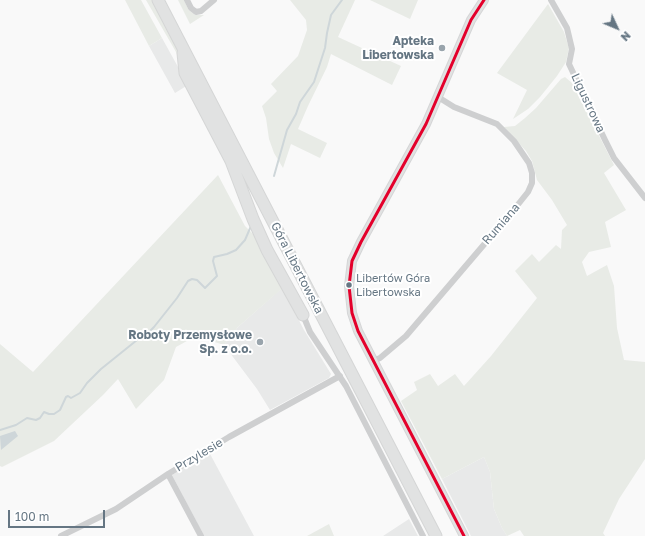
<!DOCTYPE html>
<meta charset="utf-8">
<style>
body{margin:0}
#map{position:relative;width:645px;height:536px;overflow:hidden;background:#f9f9f9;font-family:"Golos Text",sans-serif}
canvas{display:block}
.north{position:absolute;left:597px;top:8px;width:40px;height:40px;-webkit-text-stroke:3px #fff;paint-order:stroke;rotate:134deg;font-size:11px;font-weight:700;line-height:16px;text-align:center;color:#657683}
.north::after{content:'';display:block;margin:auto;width:14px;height:18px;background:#657683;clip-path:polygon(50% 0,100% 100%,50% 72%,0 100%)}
.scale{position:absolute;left:8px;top:510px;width:97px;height:18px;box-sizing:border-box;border:2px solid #657683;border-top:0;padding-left:5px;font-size:12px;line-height:14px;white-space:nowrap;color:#657683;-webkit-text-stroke:3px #fff;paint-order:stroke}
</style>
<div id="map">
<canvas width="645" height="536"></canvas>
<div class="north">N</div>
<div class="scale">100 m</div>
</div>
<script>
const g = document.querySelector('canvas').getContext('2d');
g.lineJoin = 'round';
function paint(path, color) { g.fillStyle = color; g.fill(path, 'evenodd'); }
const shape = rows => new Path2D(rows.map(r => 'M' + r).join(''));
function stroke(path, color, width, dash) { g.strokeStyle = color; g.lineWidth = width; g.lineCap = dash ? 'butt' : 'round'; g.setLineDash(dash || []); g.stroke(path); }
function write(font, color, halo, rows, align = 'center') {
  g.font = font + ' "Golos Text",sans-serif'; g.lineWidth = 4; g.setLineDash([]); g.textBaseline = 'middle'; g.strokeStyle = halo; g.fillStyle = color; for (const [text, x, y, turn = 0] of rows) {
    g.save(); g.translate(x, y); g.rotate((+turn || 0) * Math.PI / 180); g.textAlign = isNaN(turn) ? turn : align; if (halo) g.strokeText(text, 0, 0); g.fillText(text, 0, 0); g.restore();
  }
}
const built = shape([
 [162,38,188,85,175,93,149,46],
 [282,288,304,330,331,374,329,378,270,410,257,389,224,345,238,327],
 [209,452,254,536,204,536,172,475],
 [484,457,490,472,494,509,502,528,507,536,471,536,442,479],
 [409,519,418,536,383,536]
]);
const green = shape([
 [125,0,141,0,162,38,149,46],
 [146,0,152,0,194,81,191,83,176,52],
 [178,0,184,0,189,10,195,15,204,15,190,24],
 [290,0,355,0,338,37,401,66,392,85,331,54,327,67,308,106,298,129,327,143,320,158,291,144,283,168,274,153,269,139,266,118,262,106,277,91,271,84,298,56,307,30,306,20],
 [370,0,418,0,410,19],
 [548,4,564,32,569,48,566,62,557,76,540,97,528,109,513,119,527,90,497,73],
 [565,77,572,83,614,165,604,173,626,210,605,222,611,247,589,252,582,262,587,276,607,265,614,286,617,328,624,360,645,362,645,459,619,499,603,533,605,536,524,536,520,530,507,536,502,528,494,509,490,472,484,457,442,479,401,401,417,390,414,382,430,374,438,386,455,374,464,386,491,356,537,298,515,271,532,254,539,262,556,245,561,249,562,230,567,225,552,200,537,180,532,161,526,151,504,127,515,126,525,118,536,108,561,79],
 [218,175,245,226,261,242,285,286,238,327,224,345,196,336,176,347,164,380,136,409,118,379,103,395,54,441,2,467,0,466,0,344,33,372],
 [329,524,334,536,307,536]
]);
const water = shape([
 [15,431,18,436,1,450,0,436]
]);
const stream = shape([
 [274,176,287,130,296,114,300,102,314,82,325,48,327,33,331,15,342,0],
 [0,430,16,425,27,418,36,420,40,418,44,412,49,414,54,414,60,410,66,397,68,396,71,398,80,393,87,383,101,369,142,336,149,332,154,327,177,298,188,281,192,279,197,280,205,288,217,276,213,261,214,257,227,254,236,250,245,240,251,226]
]);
const street = shape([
 [187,0,191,8,196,12,201,11,214,0],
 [551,0,567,28,572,49,569,64,605,140,614,158,645,198],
 [303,315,310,332,346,386,423,536],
 [373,361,380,358,406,336,516,207,528,192,532,183,532,173,529,163,514,141,497,124,454,107,438,97],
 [168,474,201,536],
 [61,536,116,509,168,474,229,437,340,376]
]);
const secondary = shape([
 [464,536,358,331,352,313,349,286,352,261,361,242,426,124,471,20,484,0]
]);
const highway = shape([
 [158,0,436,536],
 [183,53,185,73,231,161,253,219,267,250,303,315]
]);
const bus1 = shape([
 [464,536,358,331,352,313,349,286,352,261,361,242,426,124,471,20,484,0]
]);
const markers = [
 [442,48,4,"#99a4ac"],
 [349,285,3.5,"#657683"],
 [260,342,4,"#99a4ac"]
];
const busNames = [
 ["Libertów Góra",356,279],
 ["Libertowska",356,293]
];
const poiNames = [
 ["Apteka",434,41],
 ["Libertowska",434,55],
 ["Roboty Przemysłowe",252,335],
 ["Sp. z o.o.",252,349]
];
const streetNames = [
 ["Ligustrowa",588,103,65],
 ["Rumiana",501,224,-49],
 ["Góra Libertowska",297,268,63],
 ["Przylesie",199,455,-31]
];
paint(built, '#e8e9e9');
paint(green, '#e8ebe6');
paint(water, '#ced6d9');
stroke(stream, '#ced6d9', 2);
stroke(secondary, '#d5d6d7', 10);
stroke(highway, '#d5d6d6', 13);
stroke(street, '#cecfd0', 6);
stroke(secondary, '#e1e2e2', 8);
stroke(highway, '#e1e2e2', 11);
stroke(bus1, '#e4002b', 3);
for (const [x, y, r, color] of markers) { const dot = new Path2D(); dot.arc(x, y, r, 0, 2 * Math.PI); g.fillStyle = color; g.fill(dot); stroke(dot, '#fff', 1.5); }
write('11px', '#657683', '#fff', busNames, 'left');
write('bold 12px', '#657683', '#fff', poiNames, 'right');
write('12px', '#657683', '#fff', streetNames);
</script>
